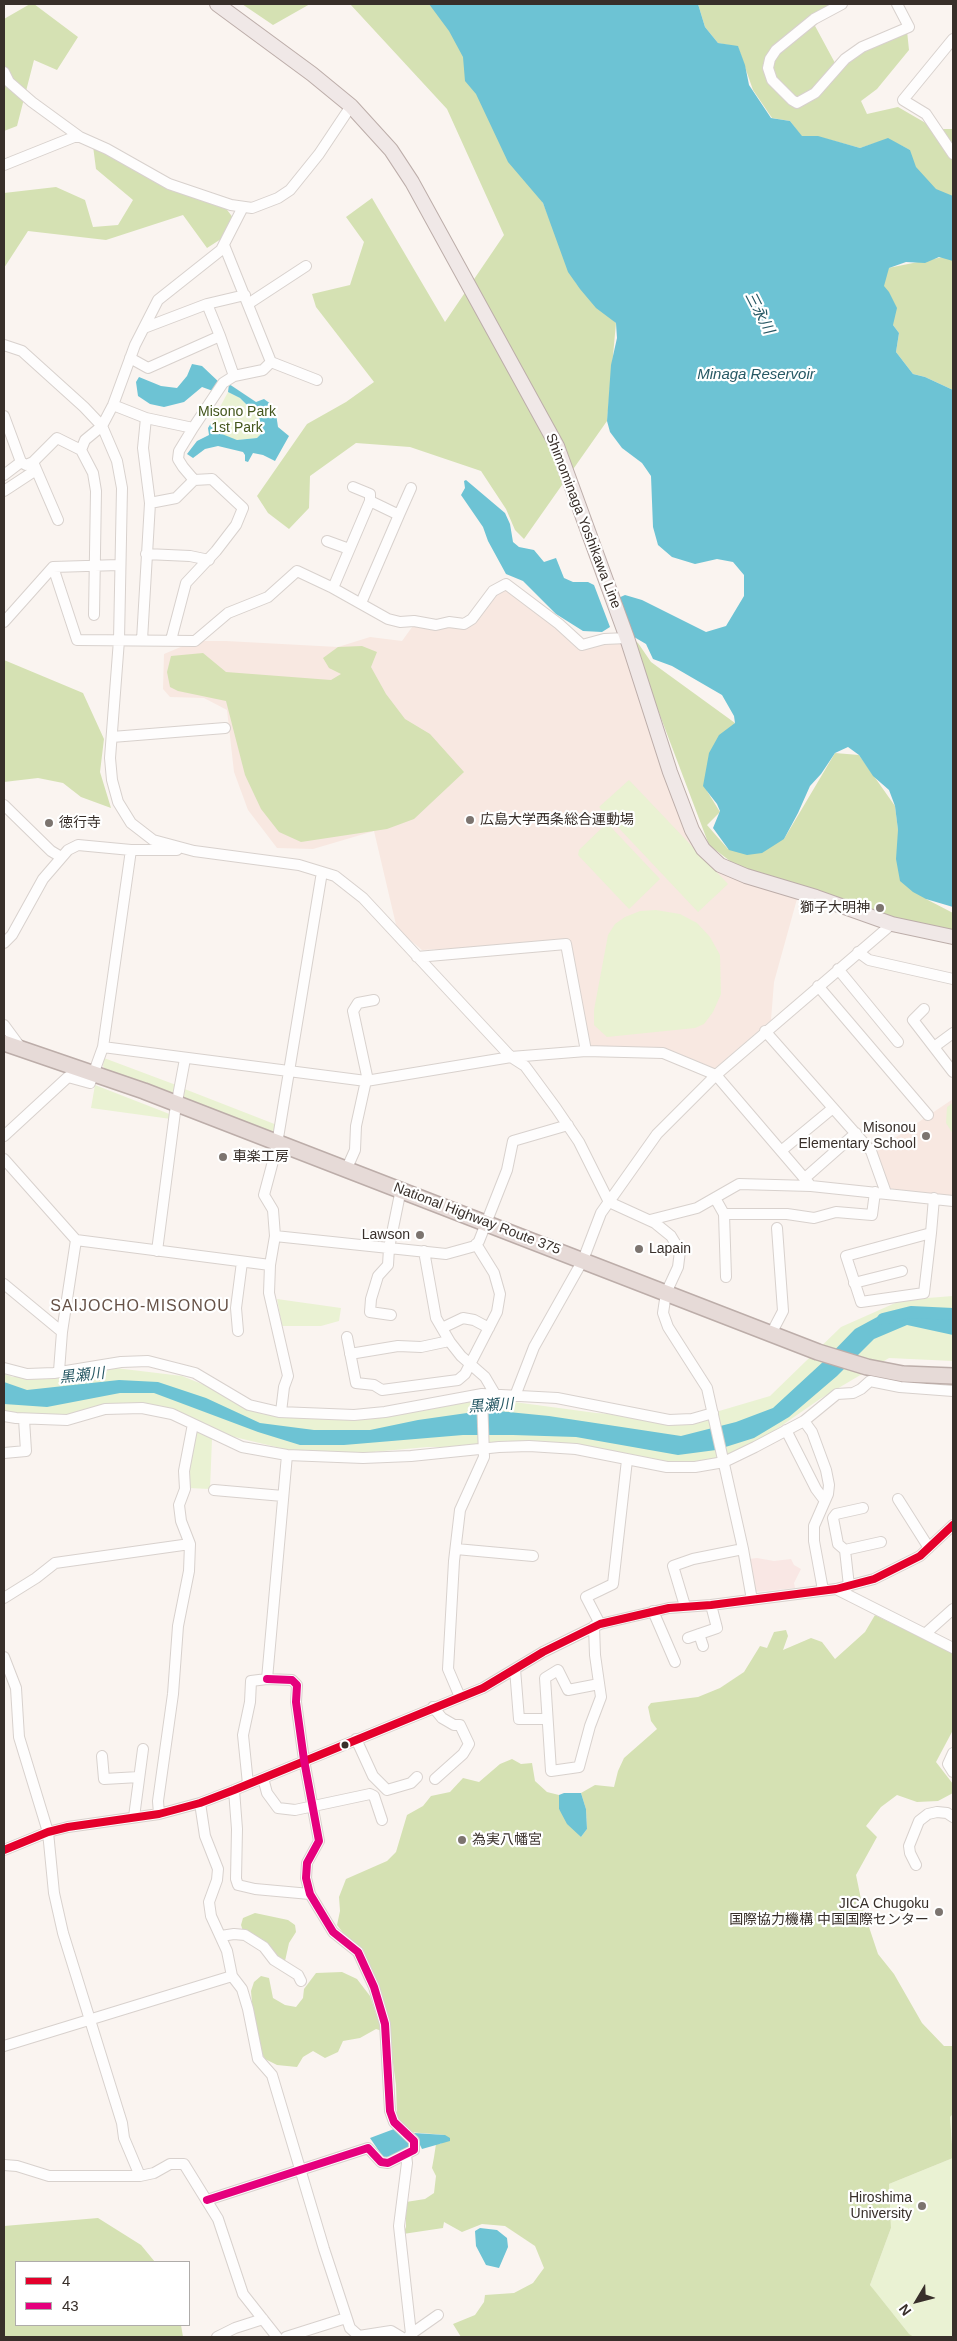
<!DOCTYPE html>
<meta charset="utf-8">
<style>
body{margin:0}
#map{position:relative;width:957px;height:2341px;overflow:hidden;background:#faf4f0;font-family:Arial,sans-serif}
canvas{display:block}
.frame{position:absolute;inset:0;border:5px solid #382f2a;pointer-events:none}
.legend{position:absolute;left:15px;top:2261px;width:175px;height:65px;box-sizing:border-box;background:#fff;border:1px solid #afacaa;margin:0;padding:6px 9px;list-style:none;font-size:15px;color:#382f2a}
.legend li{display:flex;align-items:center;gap:10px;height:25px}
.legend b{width:25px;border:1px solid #afacaa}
.north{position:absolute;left:892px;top:2276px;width:50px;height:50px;-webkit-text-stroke:4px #fff;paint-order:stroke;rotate:233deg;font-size:14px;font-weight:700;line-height:20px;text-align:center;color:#382f2a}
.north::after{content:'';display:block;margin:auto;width:18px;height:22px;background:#382f2a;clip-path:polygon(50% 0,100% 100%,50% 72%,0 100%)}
</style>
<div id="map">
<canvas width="957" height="2341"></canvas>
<div class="frame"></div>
<ul class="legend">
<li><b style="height:6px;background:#e4002b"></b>4</li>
<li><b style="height:6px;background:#e5007d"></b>43</li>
</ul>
<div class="north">N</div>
</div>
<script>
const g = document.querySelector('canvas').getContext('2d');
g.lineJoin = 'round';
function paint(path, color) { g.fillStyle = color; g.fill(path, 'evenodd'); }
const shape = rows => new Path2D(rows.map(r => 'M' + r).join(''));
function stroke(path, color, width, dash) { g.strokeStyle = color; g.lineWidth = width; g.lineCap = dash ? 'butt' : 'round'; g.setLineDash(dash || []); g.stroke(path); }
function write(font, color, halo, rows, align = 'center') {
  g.font = font + ' Arial,"Noto Sans JP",sans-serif'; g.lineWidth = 4.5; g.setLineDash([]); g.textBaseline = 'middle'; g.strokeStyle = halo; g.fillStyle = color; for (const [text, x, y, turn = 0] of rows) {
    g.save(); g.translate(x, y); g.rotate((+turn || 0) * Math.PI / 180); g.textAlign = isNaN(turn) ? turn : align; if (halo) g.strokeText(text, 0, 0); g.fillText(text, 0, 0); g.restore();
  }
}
const commercial = shape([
 [757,1558,774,1561,791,1559,794,1565,801,1569,794,1583,795,1588,757,1592,754,1588,749,1559]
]);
const education = shape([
 [507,588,581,647,604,642,624,642,688,830,751,884,797,899,774,982,771,1020,713,1070,664,1050,588,1047,567,942,422,950,397,929,374,831,313,849,277,848,248,810,234,772,227,710,204,698,170,697,163,689,164,654,195,641,226,641,338,647,370,637,402,641,415,623,466,626,497,592],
 [953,1099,953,1197,888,1188,874,1152]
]);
const green = shape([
 [228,392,240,398,259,417,261,434,257,438,237,440,225,437,216,432,211,424],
 [629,780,728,884,698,912,599,807],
 [607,823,660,879,629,909,578,855,579,850],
 [656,910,680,914,697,923,710,937,720,955,721,994,713,1012,704,1024,695,1028,607,1037,594,1025,594,1010,608,935,615,924,625,917,640,911],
 [104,1058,176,1085,174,1093,171,1096,105,1070,103,1066],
 [95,1085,172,1115,171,1119,91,1108],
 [182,1088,277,1125,275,1132,271,1135,182,1100],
 [953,1103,953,1134,946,1123,947,1107],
 [953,1296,953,1361,889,1358,820,1399,758,1442,708,1465,638,1463,545,1447,427,1447,318,1457,226,1435,158,1406,67,1420,4,1415,4,1374,13,1377,99,1366,182,1376,222,1392,249,1408,385,1412,477,1397,596,1413,692,1419,770,1396,841,1327,902,1300],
 [277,1299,341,1308,339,1321,321,1326,282,1326],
 [197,1431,212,1439,210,1489,188,1488,189,1466],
 [953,2114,953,2337,903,2337,870,2285,891,2228,889,2184,953,2158,950,2117]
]);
const forest = shape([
 [30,4,34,4,78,37,57,70,34,60,17,126,4,131,4,19],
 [242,4,310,4,273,25],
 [350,4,436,4,543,203,576,283,616,323,607,421,524,539,515,530,506,509,481,471,410,447,356,443,310,476,309,508,289,529,268,513,257,496,307,424,346,402,374,382,316,307,312,294,350,285,364,242,346,217,372,198,445,322,504,235,447,109],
 [698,4,846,4,814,24,835,63,907,31,909,50,877,89,861,101,867,114,898,107,936,129,953,129,953,205,911,170,910,150,888,139,860,148,823,138,802,137,790,121,772,118,753,90,738,47,718,43,705,27],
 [93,146,221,202,234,219,221,239,207,248,183,215,106,240,28,231,4,268,4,193,56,187,85,200,93,227,118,225,133,200,96,169],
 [953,255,953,390,925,377,913,374,896,352,899,333,893,325,883,287,888,268],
 [630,636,638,643,651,662,735,723,707,791,720,812,707,825,728,849,784,839,835,753,859,755,895,806,898,830,926,899,953,913,953,931,894,918,747,874,709,845],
 [362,646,377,652,371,667,386,694,405,719,430,734,464,772,414,819,387,829,301,842,279,832,261,809,245,775,226,701,178,691,170,687,167,672,171,656,203,653,226,672,331,680,341,674,329,668,323,658,338,647],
 [4,660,83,693,104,739,100,772,111,808,81,797,63,783,38,778,4,782],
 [875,1615,953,1653,953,1730,936,1762,953,1784,953,1793,938,1801,917,1802,897,1795,881,1807,866,1826,877,1837,856,1875,863,1909,878,1954,894,1974,922,2023,944,2046,953,2046,953,2114,950,2117,953,2158,889,2184,891,2228,870,2285,909,2334,914,2337,461,2337,453,2324,475,2315,484,2302,485,2295,514,2293,533,2283,544,2268,535,2246,505,2226,482,2224,462,2232,444,2222,443,2228,403,2234,406,2227,406,2202,425,2199,434,2193,436,2176,432,2168,434,2157,436,2144,441,2144,445,2135,409,2132,397,2117,396,2085,385,2005,363,1949,344,1934,337,1925,340,1911,339,1897,346,1879,387,1861,396,1852,407,1815,423,1806,431,1796,450,1792,463,1778,479,1782,500,1764,512,1759,521,1764,532,1763,535,1781,547,1792,559,1795,559,1809,581,1837,587,1829,586,1809,581,1793,595,1785,614,1787,618,1771,624,1758,657,1729,651,1721,648,1707,651,1703,698,1697,720,1688,744,1672,760,1646,767,1648,774,1632,786,1630,788,1636,783,1650,811,1638,822,1642,835,1659,865,1632],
 [255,1913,288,1920,295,1925,296,1932,289,1943,285,1961,280,1961,243,1931,241,1925,243,1918],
 [342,1972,357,1979,370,1996,382,2031,376,2029,360,2038,343,2041,338,2052,325,2058,313,2051,303,2057,297,2067,277,2065,265,2059,261,2052,252,2003,251,1991,254,1982,261,1976,269,1978,273,1998,285,2005,296,2007,303,1998,304,1989,316,1973],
 [98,2218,141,2245,155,2262,16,2262,16,2325,181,2325,183,2337,4,2337,4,2226]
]);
const water = shape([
 [429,4,698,4,705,27,718,43,738,46,745,65,749,85,771,118,790,121,802,136,818,136,860,148,888,138,910,150,916,167,936,189,953,196,953,261,939,257,925,263,906,262,889,268,884,286,889,292,897,308,893,325,899,333,896,352,913,374,925,377,953,390,953,907,926,899,913,892,900,881,896,859,898,830,895,806,889,790,873,776,859,755,848,747,835,753,821,774,810,786,798,813,784,839,762,853,747,855,729,850,713,828,720,811,717,804,703,786,709,753,719,735,735,723,734,716,722,695,672,666,653,659,646,644,629,634,616,599,625,595,642,600,706,632,726,626,744,596,744,575,733,562,717,559,695,564,672,557,658,545,653,527,651,476,642,463,622,448,610,432,607,421,611,365,617,338,616,323,596,308,580,289,568,272,543,203,508,162,476,94,465,81,463,57,449,31],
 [192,364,202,366,221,384,213,391,202,387,184,402,164,407,150,404,138,396,136,382,139,377,161,386,177,388,187,376],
 [229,384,256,402,264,399,275,407,278,427,289,436,275,461,263,455,253,453,248,462,245,461,245,455,243,452,218,446,205,449,193,458,187,454,197,441,209,435,208,428,211,423,217,432,237,440,257,438,261,434,259,417,240,398,228,392],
 [466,480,505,513,510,524,513,542,519,547,534,550,544,562,556,558,564,578,573,582,588,582,594,585,610,627,602,632,583,631,556,614,523,581,506,574,488,541,483,527,461,495,465,488,464,481],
 [925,1311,953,1313,953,1335,907,1325,874,1339,837,1376,789,1417,754,1438,716,1450,678,1455,576,1437,513,1435,463,1435,344,1445,300,1445,258,1432,154,1393,120,1393,47,1407,4,1404,4,1382,27,1390,119,1380,158,1382,206,1398,260,1423,314,1430,370,1430,418,1420,488,1410,549,1416,681,1436,736,1422,773,1408,824,1361,855,1329,879,1316],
 [564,1793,581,1793,586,1809,587,1829,581,1837,567,1824,559,1809,559,1795],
 [394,2129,403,2134,409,2142,410,2147,388,2158,383,2157,370,2138],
 [414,2133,445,2135,450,2138,450,2141,422,2149],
 [480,2228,497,2230,507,2238,508,2247,499,2268,486,2265,476,2246,475,2231]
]);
const river = shape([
 [883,1319,911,1312,953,1314]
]);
const minor = shape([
 [842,4,814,19,776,50,770,59,768,68,772,80,792,100,797,103,815,93,845,59,862,47,909,27,897,4],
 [953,39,903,100,926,114,953,154],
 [4,72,9,82,32,102,80,137],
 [4,165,74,137,80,137,107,149,169,184,231,205,252,208,278,198,290,190,319,154,351,106],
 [207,304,220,336],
 [248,304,306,266],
 [144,328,207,304,245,295],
 [4,345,22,351,84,407,102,426,117,461,122,488,119,640,110,758,112,780,118,802,131,823,153,840,194,851,299,865,335,876,363,898,511,1057,525,1066,556,1108,579,1142,609,1202,655,1223,671,1236,680,1251,678,1267,666,1293,663,1313,668,1327,707,1388,743,1549,752,1600],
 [130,358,148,368,220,336,234,376,263,370,271,362,224,245],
 [271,362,317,380],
 [113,405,146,418,193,428,179,451,178,459,183,467,194,480,212,479,243,508,236,525,216,551,186,583,171,640],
 [4,416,21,462],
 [193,428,223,383,234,376],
 [81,450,85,440,102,426,113,405,135,345,158,300,221,250,243,207],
 [21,462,26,465,33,462,58,520],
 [33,462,57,438,81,450,93,473,96,491,94,615],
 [4,475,21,462],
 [353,487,370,494,370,501],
 [4,491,36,470],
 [150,503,176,498,194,480],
 [399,515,411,488],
 [327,541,349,549],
 [146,554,190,556,209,560],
 [53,567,77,640,195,641,228,613,268,597,297,571,331,587,388,619,400,622,414,621,436,625,449,622,464,624,472,619,493,591,506,584,559,624,582,645,604,639,627,638],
 [53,567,119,565],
 [333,588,370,501,399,515,361,603],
 [4,622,53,567],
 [142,640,150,503,143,448,146,418],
 [112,737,225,728],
 [4,805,51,851,61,857],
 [4,943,12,935,43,879,68,850,78,845,131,850,177,850],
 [858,952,869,960,953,979],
 [417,957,566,944,586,1051],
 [838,969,898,1042],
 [818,986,928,1115],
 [924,1009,913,1020,953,1072],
 [4,1025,21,1048],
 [765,1031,871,1151,886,1193],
 [103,1047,366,1081,511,1057,586,1051,663,1053,716,1075,811,1186,953,1201],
 [934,1047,953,1033],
 [4,1136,68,1077,90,1083,103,1047,131,850],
 [781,1151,833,1108],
 [4,1159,76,1240],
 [347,1168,355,1150,356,1126,367,1076,353,1011,358,1003,374,1000],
 [805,1178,856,1133],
 [715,1198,724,1214,787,1214,814,1218,836,1212,872,1215,875,1192],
 [724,1214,726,1277],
 [650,1220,697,1208,739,1184,811,1186],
 [931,1233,846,1256,861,1302,924,1293,931,1233,934,1198],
 [275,1236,446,1254,475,1246,479,1241,507,1170,513,1141,568,1125],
 [157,1251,175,1112,185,1059],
 [424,1251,436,1318,450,1342,461,1356,485,1377,495,1394],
 [854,1283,902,1271],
 [4,1284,62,1332],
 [391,1315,370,1312,371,1299,378,1276,388,1265,389,1248,401,1189],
 [442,1328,463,1318,474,1320,489,1328],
 [238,1331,236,1308,242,1262],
 [771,1334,783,1311,777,1228],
 [347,1337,356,1383,374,1385,382,1390,458,1380,465,1374,497,1312,500,1294,494,1273,476,1244],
 [350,1354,398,1346,421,1347,449,1341],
 [4,1368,27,1374,54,1373,121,1362,148,1361,195,1373,249,1405,279,1412,354,1415,385,1412,482,1394,557,1398,669,1420,692,1419,713,1413],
 [59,1371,62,1332,76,1240,270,1265],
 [515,1396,534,1347,583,1260,601,1213,657,1134,716,1075,892,924],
 [281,1412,284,1387,288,1376,269,1293,270,1265,275,1236,273,1210,264,1195,276,1150,322,872],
 [4,1416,16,1418,67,1420,105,1409,142,1408,172,1414,242,1447,287,1455,363,1458,411,1456,499,1447,529,1446,576,1449,667,1467,695,1467,724,1462,755,1447,804,1421,837,1394,853,1393,861,1389,870,1381,900,1387,953,1391],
 [804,1421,812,1432,826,1470,829,1485,828,1494,814,1526,814,1541,823,1590],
 [786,1430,816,1489,825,1501],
 [4,1453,26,1451,24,1419],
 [214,1490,283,1496],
 [898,1499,929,1548],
 [456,1549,533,1556],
 [845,1550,881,1542],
 [849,1586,845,1550,838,1544,833,1518,836,1514,863,1508],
 [836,1589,953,1648],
 [4,1598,36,1578,55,1563,190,1544],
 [685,1606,673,1566,693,1559,743,1549],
 [653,1611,675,1662],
 [600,1624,586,1597,613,1584,627,1460],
 [594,1626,595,1655,601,1697,590,1726,579,1767,551,1771,545,1678,558,1670,568,1690,599,1684],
 [699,1634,703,1646],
 [925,1634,953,1609],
 [688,1638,717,1628,711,1605],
 [4,1657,16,1688,19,1737,48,1832,54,1893,63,1933,122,2123,124,2138,140,2176],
 [515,1669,519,1719,546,1719],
 [460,1697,448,1669,454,1561,460,1510,484,1457,482,1394],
 [433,1707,442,1718,454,1725,460,1725,469,1744,463,1754,435,1779],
 [356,1739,373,1776,387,1790,411,1783,417,1777],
 [953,1753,948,1764,953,1772],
 [102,1756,104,1779,139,1777],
 [263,1778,267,1793,278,1808,295,1810,370,1794,374,1796,382,1820],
 [248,1784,243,1735,250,1702,251,1681,267,1679,287,1455],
 [234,1790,237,1829,236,1879,238,1885,255,1889,310,1894],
 [200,1803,205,1836,218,1869,217,1880,209,1902,211,1916,227,1951,232,1976,242,1989,248,2009,258,2059,272,2075,324,2249,350,2328,359,2336,391,2331,401,2337],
 [159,1814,158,1801,173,1694,178,1626,189,1571,190,1544,181,1521,179,1505,185,1489,184,1471,193,1424],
 [134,1817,143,1749],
 [4,1850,48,1832,68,1827,159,1814,200,1803,234,1790,483,1688,543,1652,600,1624,669,1608,711,1605,836,1589,874,1579,920,1556,953,1525],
 [916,1865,910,1853,909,1846,919,1821,928,1814,937,1812,947,1813,953,1817],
 [221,1936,234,1934,245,1935,264,1947,274,1960,298,1975,301,1981],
 [4,2046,232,1976],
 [406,2155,407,2163,399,2226,411,2334,408,2337],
 [4,2165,17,2166,49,2176,140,2176,154,2173,170,2164,184,2164,218,2219,243,2294,277,2337],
 [207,2200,368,2148,381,2162,388,2163,414,2150,414,2141,394,2122,390,2111,385,2024,374,1987,358,1952,333,1932,310,1894,306,1878,307,1863,319,1841,304,1760,296,1702,297,1685,292,1680,267,1679],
 [411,2334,438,2315],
 [217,2337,235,2328,263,2319],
 [286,2337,346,2318]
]);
const major = shape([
 [217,4,312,74,351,106,391,150,412,182,557,446,627,638,670,772,692,830,703,849,720,865,746,876,816,897,892,924,953,937]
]);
const highway = shape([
 [4,1043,144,1091,818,1352,867,1367,903,1374,953,1376]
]);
const bus1 = shape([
 [4,1850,48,1832,68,1827,159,1814,200,1803,234,1790,483,1688,543,1652,600,1624,669,1608,711,1605,836,1589,874,1579,920,1556,953,1525]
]);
const bus2 = shape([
 [207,2200,368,2148,381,2162,388,2163,414,2150,414,2141,394,2122,390,2111,385,2024,374,1987,358,1952,333,1932,310,1894,306,1878,307,1863,319,1841,304,1760,296,1702,297,1685,292,1680,267,1679]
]);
const markers = [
 [470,820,5,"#7c746f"],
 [49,823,5,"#7c746f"],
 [880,908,5,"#7c746f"],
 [926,1136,5,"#7c746f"],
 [223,1157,5,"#7c746f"],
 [420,1235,5,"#7c746f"],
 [639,1249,5,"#7c746f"],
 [345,1745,4.5,"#382f2a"],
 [462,1840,5,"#7c746f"],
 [939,1912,5,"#7c746f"],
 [922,2206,5,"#7c746f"]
];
const parkNames = [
 ["Misono Park",237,412],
 ["1st Park",237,428]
];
const streetNames = [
 ["Shimominaga Yoshikawa Line",583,521,69],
 ["National Highway Route 375",477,1219,21]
];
const poiNames = [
 ["広島大学西条総合運動場",480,820],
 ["徳行寺",59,823],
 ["獅子大明神",870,908,"right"],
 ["Misonou",916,1128,"right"],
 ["Elementary School",916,1144,"right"],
 ["車楽工房",233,1157],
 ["Lawson",410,1235,"right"],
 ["Lapain",649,1249],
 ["為実八幡宮",472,1840],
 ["JICA Chugoku",929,1904,"right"],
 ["国際協力機構 中国国際センター",929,1920,"right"],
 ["Hiroshima",912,2198,"right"],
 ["University",912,2214,"right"]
];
const waterNames = [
 ["三永川",759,313,63],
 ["Minaga Reservoir",756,375],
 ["黒瀬川",82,1376,-6],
 ["黒瀬川",491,1406,-4]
];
const quarterNames = [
 ["SAIJOCHO-MISONOU",140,1307]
];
paint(commercial, '#f9e7e4');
paint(education, '#f8e8e1');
paint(green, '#eaf2d3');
paint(forest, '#d5e1b3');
paint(water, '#6dc3d4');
stroke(river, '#6dc3d4', 12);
stroke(minor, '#d8d1cd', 12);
stroke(major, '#bcada9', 16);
stroke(highway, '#bcada9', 18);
stroke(minor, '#fefdfd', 10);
stroke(major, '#f0e8e7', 14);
stroke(highway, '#e6dad7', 15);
stroke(bus1, '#e4002b', 8);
stroke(bus2, '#e5007d', 8);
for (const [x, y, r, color] of markers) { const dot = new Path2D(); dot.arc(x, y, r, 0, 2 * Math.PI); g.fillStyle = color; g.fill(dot); stroke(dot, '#fff', 2); }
write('14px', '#44561d', '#fff', parkNames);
write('14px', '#382f2a', '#fff', streetNames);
write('14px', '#382f2a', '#fff', poiNames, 'left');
write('italic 15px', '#275864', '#fff', waterNames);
g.letterSpacing = '1px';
write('16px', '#665247', '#fff', quarterNames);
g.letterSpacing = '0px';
</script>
